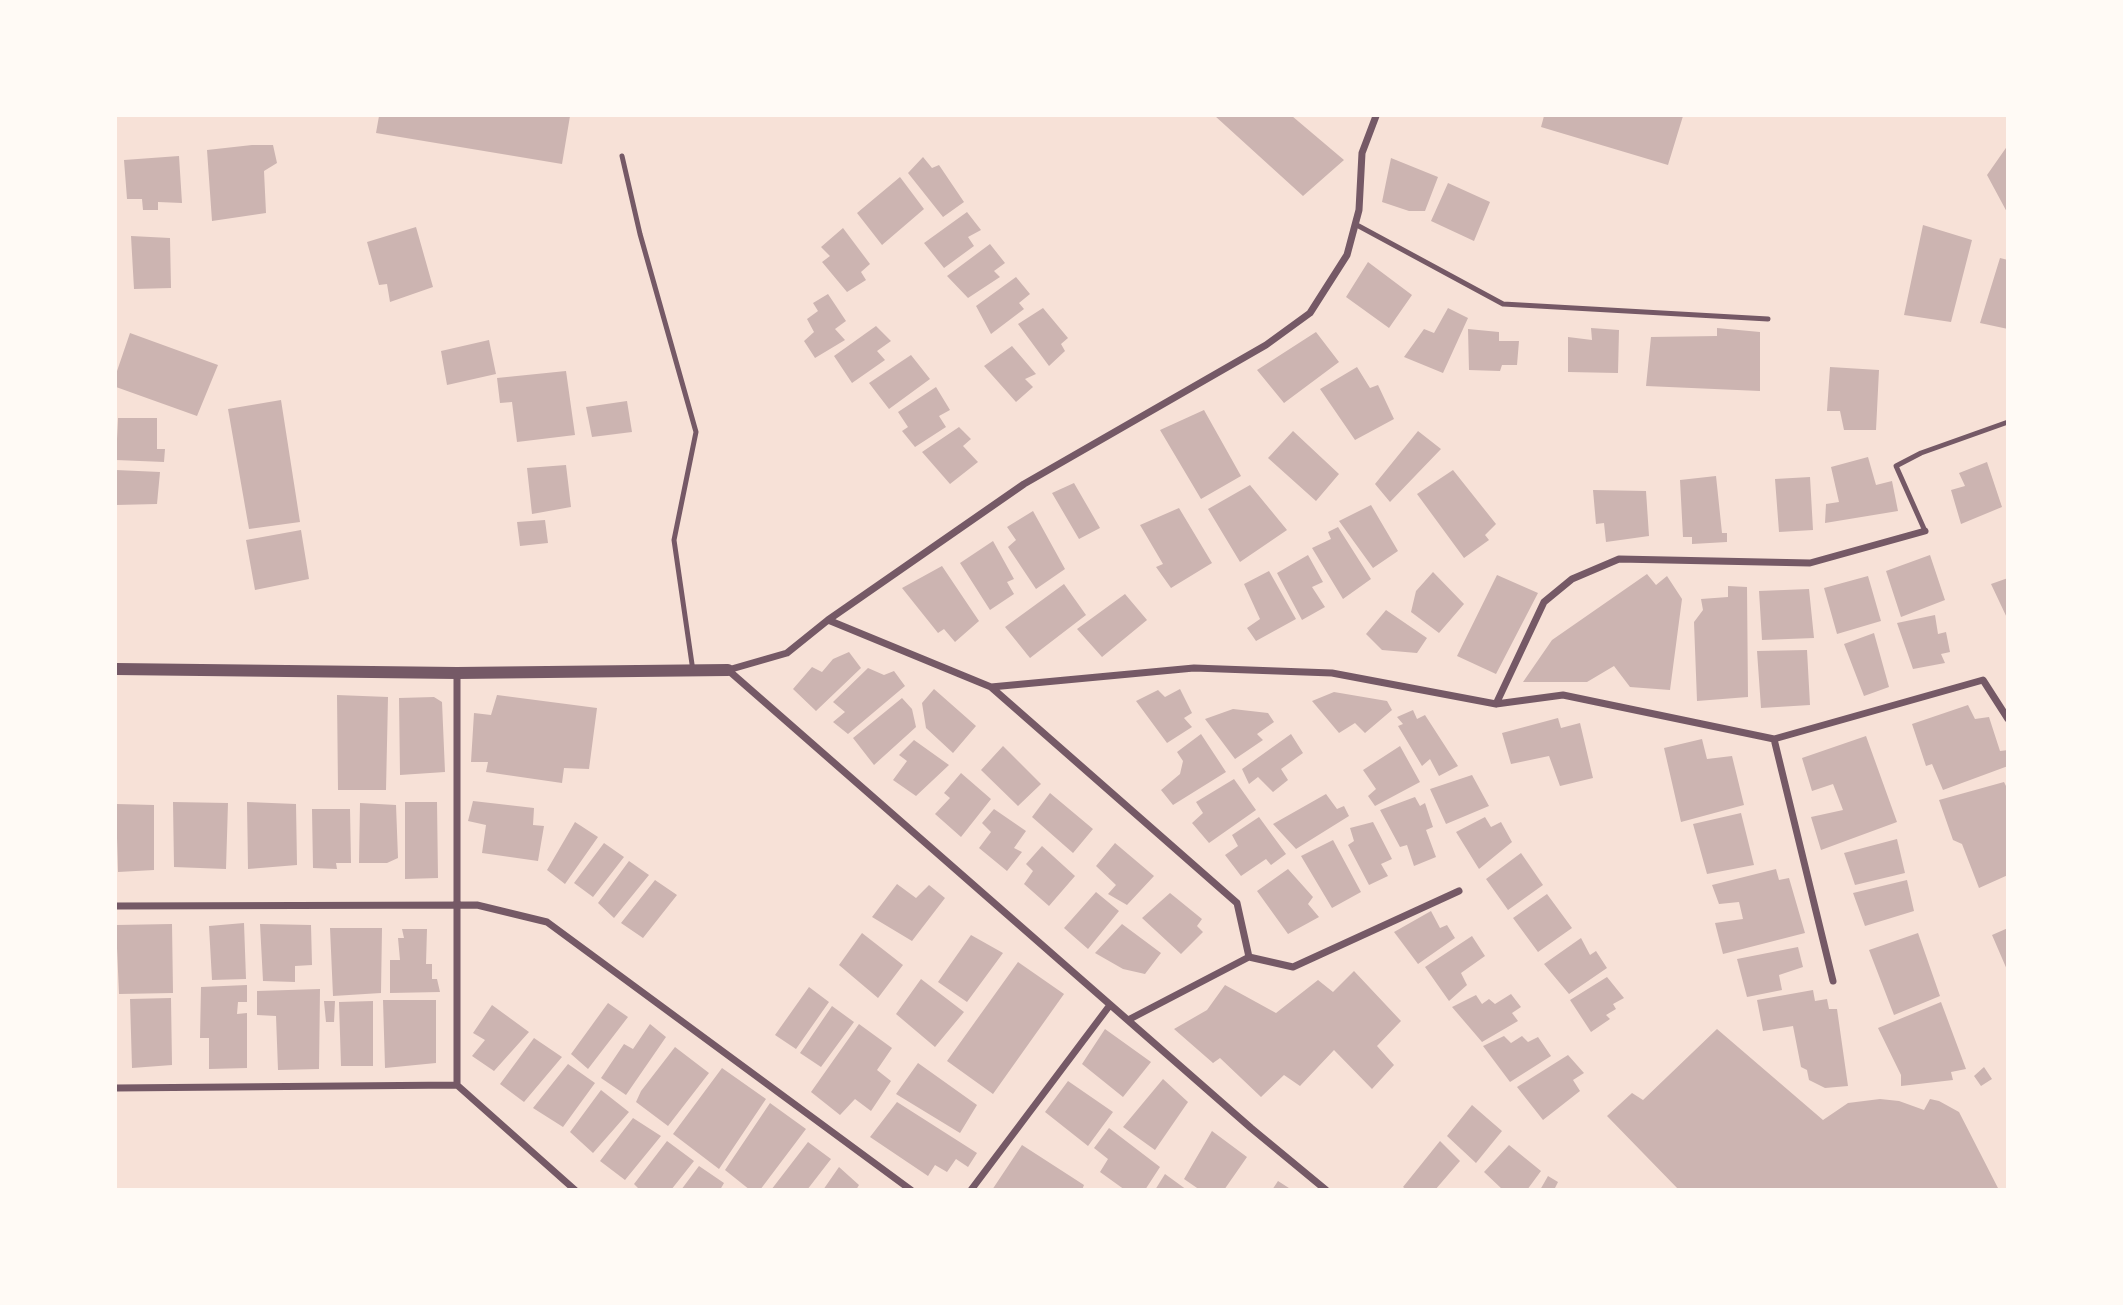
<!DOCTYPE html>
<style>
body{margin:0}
#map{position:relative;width:2123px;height:1305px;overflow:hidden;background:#f7e1d7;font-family:Roboto,sans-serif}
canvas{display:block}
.frame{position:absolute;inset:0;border:117px solid #fffaf5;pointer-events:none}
</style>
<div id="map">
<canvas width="2123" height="1305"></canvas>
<div class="frame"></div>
</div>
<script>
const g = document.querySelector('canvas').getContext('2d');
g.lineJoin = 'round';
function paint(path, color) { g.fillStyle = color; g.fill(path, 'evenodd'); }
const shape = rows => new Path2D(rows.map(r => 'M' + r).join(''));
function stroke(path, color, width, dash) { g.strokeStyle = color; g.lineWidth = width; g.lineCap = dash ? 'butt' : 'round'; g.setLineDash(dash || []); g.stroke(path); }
const building = shape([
 [379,116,570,116,562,164,376,133],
 [1215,116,1292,116,1344,160,1303,196],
 [1544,116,1683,116,1668,165,1541,127],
 [252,145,273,145,277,163,264,171,266,213,212,221,207,150],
 [2008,145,2008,214,1987,175],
 [179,156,182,203,158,202,158,210,143,210,142,199,127,199,124,160],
 [923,157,932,168,939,165,964,202,943,217,908,173],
 [1391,158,1438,177,1425,211,1409,211,1382,202],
 [900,177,924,209,882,245,857,213],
 [1448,183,1490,202,1474,241,1431,221],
 [967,212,981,230,968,237,974,246,944,268,924,243],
 [1923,225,1972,240,1951,322,1904,315],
 [416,227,433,287,390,302,387,284,379,285,367,242],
 [843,228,870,264,861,272,866,280,847,292,822,262,830,256,821,247],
 [131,236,170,238,171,288,134,289],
 [990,244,1005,263,994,271,1000,277,968,298,947,276],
 [2000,258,2008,260,2008,329,1980,323],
 [1368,262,1412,295,1389,328,1346,297],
 [1016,277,1030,294,1019,303,1024,309,991,334,976,306],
 [828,294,846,321,835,329,845,340,815,358,804,341,814,332,807,319,818,311,813,303],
 [1043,308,1068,338,1061,344,1065,351,1049,366,1018,324],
 [1448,308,1468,318,1443,373,1404,357,1424,329,1434,333],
 [876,326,891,341,877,351,885,360,852,383,834,356],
 [1591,328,1619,330,1618,373,1568,372,1568,337,1592,340],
 [1717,328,1760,332,1760,391,1646,386,1651,337,1717,336],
 [1468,329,1499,332,1499,341,1519,341,1517,365,1502,365,1500,371,1469,370],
 [1316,332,1339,362,1284,403,1257,370],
 [130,333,218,365,197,416,116,387,116,374],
 [489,340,496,374,447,385,441,351],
 [1012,346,1036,374,1025,379,1033,387,1016,402,984,366],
 [911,355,930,379,889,409,869,383],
 [1357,367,1370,388,1378,385,1394,419,1355,440,1320,389],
 [1830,367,1879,370,1876,430,1844,430,1840,411,1827,411],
 [566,371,575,435,517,442,512,402,500,403,497,378],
 [936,387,950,410,939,416,946,427,915,447,902,431,908,427,898,412],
 [281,400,300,522,249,529,228,409],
 [627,401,632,432,592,437,586,407],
 [1204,410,1241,476,1201,499,1160,430],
 [118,418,157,418,157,449,165,449,164,462,116,460],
 [959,427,971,439,963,446,978,462,950,484,922,452],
 [1293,431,1339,474,1316,501,1268,458],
 [1418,431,1441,449,1390,502,1375,484],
 [1868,457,1876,485,1892,481,1898,511,1825,523,1826,504,1839,502,1831,467],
 [1987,462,2002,507,1961,524,1951,490,1965,486,1959,473],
 [566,465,571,507,532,514,527,468],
 [116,470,160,472,157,504,116,505],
 [1453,470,1496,524,1485,535,1489,540,1464,558,1417,494],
 [1716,476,1722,533,1727,533,1727,542,1692,544,1692,537,1683,537,1680,480],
 [1810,477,1813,530,1779,532,1775,479],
 [1074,483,1100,528,1079,539,1052,493],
 [1250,485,1287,530,1240,562,1208,509],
 [1593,490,1646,491,1649,536,1606,542,1604,523,1596,524],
 [1371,505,1398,551,1373,568,1339,521],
 [1179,508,1212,563,1171,588,1156,567,1163,564,1140,525],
 [1033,511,1065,569,1036,589,1008,547,1016,540,1007,527],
 [545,520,548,543,520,546,517,522],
 [1338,527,1371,579,1343,599,1312,548,1331,539,1328,532],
 [301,530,309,579,255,590,246,540],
 [993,541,1014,579,1007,582,1014,594,990,610,960,563],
 [1308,555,1323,582,1312,587,1325,607,1302,620,1277,573],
 [1930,555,1945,600,1901,617,1886,571],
 [942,566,979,621,955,642,944,629,938,633,902,588],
 [1269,571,1296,619,1256,641,1247,628,1260,619,1244,584],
 [1433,572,1464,604,1439,633,1411,612,1416,591],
 [1647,574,1656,585,1667,576,1682,599,1670,690,1630,687,1614,666,1587,682,1523,682,1552,640],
 [1497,575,1538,593,1496,674,1457,656],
 [1868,576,1881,621,1837,634,1824,588],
 [2008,578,2008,620,1991,584],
 [1064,584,1086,615,1030,658,1005,627],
 [1728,586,1747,587,1748,697,1697,701,1694,622,1703,610,1701,599,1728,597],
 [1809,589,1814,638,1762,640,1759,591],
 [1125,594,1147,620,1102,657,1077,629],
 [1386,610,1427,638,1417,653,1382,650,1366,634],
 [1935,615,1938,634,1946,632,1950,652,1941,654,1945,663,1913,669,1897,623],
 [1874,633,1889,687,1864,696,1844,644],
 [1807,650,1810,705,1761,708,1757,651],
 [849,652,861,668,816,711,793,689,812,667,822,672,833,659],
 [868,668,884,675,894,671,905,686,848,734,833,722,845,712,833,702],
 [934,689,976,726,953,753,926,728,922,703],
 [1180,689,1192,713,1184,718,1192,727,1167,743,1136,701,1158,690,1165,697],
 [1334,692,1387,701,1392,710,1365,733,1355,723,1339,733,1312,701],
 [337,695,388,697,386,790,338,790],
 [497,695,597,708,589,769,564,768,562,783,486,772,488,762,471,762,474,713,491,715],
 [434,697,442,702,445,772,400,775,399,698],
 [902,698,912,709,916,727,874,765,853,738],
 [1968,705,1975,719,1989,717,2000,751,2008,750,2008,766,1943,790,1932,764,1926,766,1912,724],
 [1233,709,1268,713,1274,722,1257,734,1263,740,1235,759,1205,719],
 [1413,710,1417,719,1425,715,1458,766,1439,776,1430,759,1422,766,1398,726,1403,724,1397,717],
 [1558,718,1561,728,1580,723,1593,778,1560,786,1549,756,1511,764,1502,733],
 [1201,734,1226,772,1173,805,1161,790,1180,774,1183,761,1177,752],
 [1291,734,1303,753,1281,769,1288,780,1273,792,1258,777,1249,784,1242,769],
 [1866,736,1897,822,1821,850,1811,817,1843,810,1833,784,1812,791,1802,758],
 [1702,739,1707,759,1732,756,1744,805,1681,822,1664,748],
 [914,740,949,765,916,796,893,780,907,761,899,755],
 [1003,746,1041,784,1018,806,981,770],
 [1400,746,1420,782,1375,806,1368,796,1376,789,1363,770],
 [961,773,991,799,961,837,935,814,950,798,944,793],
 [1472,775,1489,806,1446,824,1430,789],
 [1234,779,1256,810,1209,843,1192,823,1203,813,1196,802],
 [2004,782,2008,790,2008,875,1979,888,1962,844,1953,840,1939,800],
 [1050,793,1093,829,1073,853,1032,817],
 [1326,794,1337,809,1344,806,1349,816,1296,849,1273,824],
 [1415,797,1420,806,1425,803,1433,827,1426,830,1436,857,1414,866,1407,845,1400,847,1380,810],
 [473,801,534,808,533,825,544,826,538,861,482,853,486,825,468,821],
 [173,802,228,803,226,869,174,867],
 [247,802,296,804,297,865,248,869],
 [405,802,437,802,438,878,405,879],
 [360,803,396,805,398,858,387,863,359,863],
 [116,804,154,805,154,870,118,872],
 [312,809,350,809,351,863,336,863,337,869,313,868],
 [994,809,1026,831,1014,848,1022,852,1007,871,979,848,991,832,982,823],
 [1741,813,1754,865,1707,874,1693,824],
 [1259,817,1286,854,1271,865,1266,859,1241,876,1225,855,1238,846,1232,835],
 [1485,817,1491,827,1501,822,1512,842,1479,869,1456,832],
 [575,822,598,837,565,884,547,870],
 [1373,822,1392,859,1381,864,1388,876,1369,885,1348,845,1354,841,1350,828],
 [1897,839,1905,873,1855,885,1844,853],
 [1333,840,1361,892,1332,908,1301,856],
 [604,843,624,857,593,897,574,883],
 [1115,843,1154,876,1127,905,1108,894,1116,885,1096,866],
 [1042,846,1075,876,1049,906,1024,884,1033,871,1026,864],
 [1521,853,1543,885,1508,910,1486,879],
 [629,861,649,875,614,918,598,903],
 [1288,869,1313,897,1308,904,1319,917,1288,934,1257,891],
 [1776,869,1779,880,1789,878,1805,933,1723,954,1715,923,1743,919,1739,902,1719,904,1712,885],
 [655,880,677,895,643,938,621,923],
 [1907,880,1914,911,1865,926,1853,893],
 [897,884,916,898,929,885,945,898,912,941,872,917],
 [1096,892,1119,911,1088,949,1064,928],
 [1170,893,1202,919,1197,926,1203,932,1181,954,1142,918],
 [1547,894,1572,928,1538,952,1513,918],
 [1431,911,1440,928,1447,925,1455,938,1418,964,1394,932],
 [244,923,246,979,212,980,209,926],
 [172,924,173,993,119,994,116,925],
 [260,924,311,925,312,965,295,966,295,982,263,981],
 [1122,924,1161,953,1145,974,1123,969,1095,953],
 [330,928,382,928,381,993,333,996],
 [2008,928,2008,972,1992,935],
 [402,929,427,929,426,964,432,964,432,979,437,979,440,992,390,993,390,960,400,960,398,938,404,938],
 [862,933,903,965,878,998,839,965],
 [1918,933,1940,996,1894,1015,1869,950],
 [971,935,1003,953,967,1002,938,982],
 [1472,936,1485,956,1461,973,1467,985,1449,1001,1425,967],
 [1581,938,1590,955,1596,951,1607,968,1569,994,1544,964],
 [1798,947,1803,967,1779,975,1782,990,1747,997,1737,959],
 [1018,962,1064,994,993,1094,947,1061],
 [1354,971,1401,1021,1377,1046,1394,1065,1372,1089,1334,1050,1300,1086,1284,1075,1261,1097,1220,1058,1213,1063,1174,1029,1207,1010,1225,985,1276,1013,1318,980,1333,992],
 [1607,977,1624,998,1613,1004,1616,1009,1606,1015,1610,1019,1591,1032,1570,1000],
 [921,979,964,1012,935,1047,896,1014],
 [247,985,247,1002,238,1002,237,1014,247,1013,247,1068,209,1069,209,1038,200,1038,201,987],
 [809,987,829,1002,796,1049,775,1035],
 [320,989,319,1069,278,1070,276,1016,257,1015,257,991],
 [1813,990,1815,1001,1827,999,1829,1009,1837,1009,1848,1086,1825,1088,1809,1080,1807,1070,1801,1067,1793,1026,1763,1031,1757,1000],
 [1511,994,1521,1007,1512,1013,1518,1021,1482,1042,1452,1007,1476,995,1482,1004,1489,999,1495,1004],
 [171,998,172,1065,132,1068,130,999],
 [383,1000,436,1000,436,1063,385,1068],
 [324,1001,335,1001,334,1022,326,1022],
 [373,1001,373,1066,341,1066,339,1002],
 [1941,1002,1966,1069,1951,1072,1953,1080,1901,1086,1901,1075,1878,1028],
 [608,1003,628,1017,588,1069,571,1054],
 [492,1005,529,1032,494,1071,472,1056,485,1040,473,1033],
 [832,1006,854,1022,821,1067,800,1053],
 [650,1024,666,1037,626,1095,601,1078,624,1044,633,1049],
 [859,1024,892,1048,877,1070,891,1081,871,1111,855,1099,840,1115,811,1092],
 [1105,1029,1151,1062,1123,1097,1082,1064],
 [1717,1029,1823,1120,1848,1103,1880,1099,1899,1101,1924,1110,1930,1099,1939,1101,1959,1112,1999,1190,1679,1190,1607,1116,1632,1093,1643,1100],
 [1504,1036,1511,1043,1522,1036,1528,1042,1538,1037,1551,1056,1510,1082,1483,1046],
 [534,1038,562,1057,524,1102,500,1084],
 [675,1047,709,1073,668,1126,636,1102,641,1091],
 [1568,1055,1584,1073,1573,1080,1580,1091,1543,1120,1517,1087],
 [918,1063,977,1105,960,1133,896,1094],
 [568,1064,595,1083,563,1127,533,1108],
 [1984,1067,1992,1079,1981,1086,1974,1076],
 [722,1068,766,1099,719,1169,673,1134],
 [1163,1079,1188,1102,1155,1150,1123,1127],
 [1068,1081,1113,1112,1088,1146,1045,1112],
 [601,1090,629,1112,593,1153,570,1132],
 [897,1102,977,1153,968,1167,956,1159,947,1172,935,1165,928,1176,870,1137],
 [770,1103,806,1129,760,1190,750,1190,725,1170],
 [1472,1105,1502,1131,1476,1163,1447,1136],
 [633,1118,661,1136,625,1180,600,1161],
 [1109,1128,1160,1167,1145,1190,1125,1190,1100,1172,1108,1159,1094,1148],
 [1212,1131,1247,1157,1224,1190,1200,1190,1184,1179],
 [667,1141,694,1161,671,1190,640,1190,634,1184],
 [1440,1141,1460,1161,1435,1190,1407,1190,1403,1187],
 [808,1142,831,1159,807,1190,771,1190],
 [1022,1145,1084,1185,1082,1190,992,1190],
 [1509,1145,1541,1171,1527,1190,1503,1190,1484,1172],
 [699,1166,724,1183,720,1190,681,1190],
 [839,1167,859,1185,856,1190,823,1190],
 [1165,1174,1187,1190,1155,1190],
 [1548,1176,1558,1182,1554,1190,1540,1190],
 [1278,1181,1292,1190,1272,1190]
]);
const service = shape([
 [622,156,640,234,696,432,674,540,693,671],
 [1355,224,1503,304,1768,319],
 [1925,531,1896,466,1921,453,2008,422]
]);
const minor = shape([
 [828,620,991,687,1237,903,1249,957],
 [728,670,787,653,828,620,1024,484,1266,345,1310,313,1347,255,1359,210,1362,153,1376,116],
 [728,670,1251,1128,1326,1190],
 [457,673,457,1085],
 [991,687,1194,668,1332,673,1496,704,1563,695,1774,739,1983,680,2008,719],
 [1496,704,1544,602,1572,579,1619,559,1810,563,1925,531],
 [1774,739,1833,981],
 [116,906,477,905,547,922,911,1190],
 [1128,1020,1249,957,1293,967,1459,891],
 [116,1088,457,1085,575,1190],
 [971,1190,1110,1005]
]);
const tertiary = shape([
 [116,669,457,673,728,670]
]);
paint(building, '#ccb4b1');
stroke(service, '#755966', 5);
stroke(minor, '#755966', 7);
stroke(tertiary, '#755966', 12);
</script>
